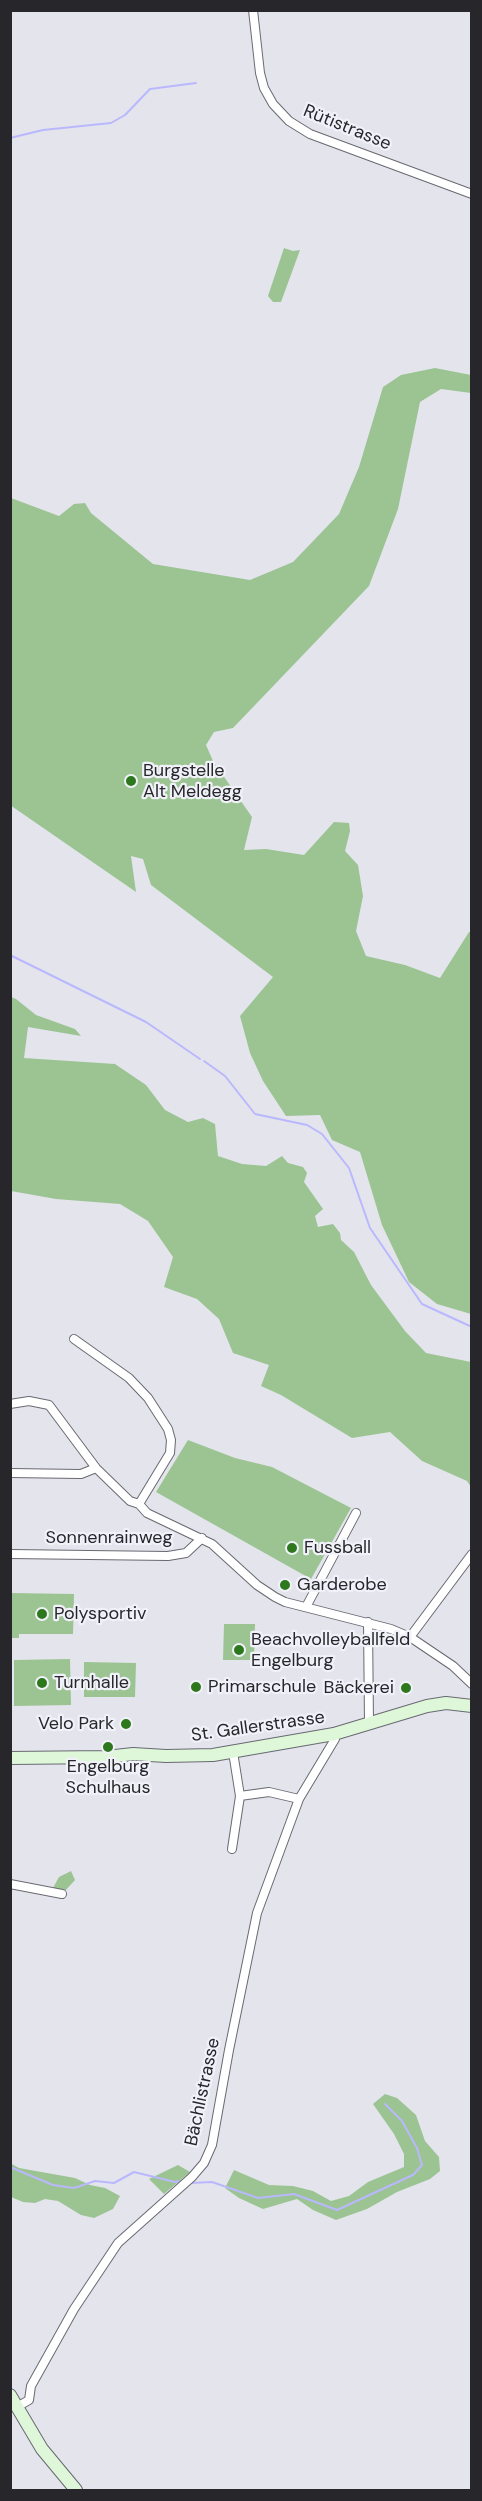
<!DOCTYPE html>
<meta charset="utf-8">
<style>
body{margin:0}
#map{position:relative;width:482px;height:2501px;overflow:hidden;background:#e4e4ed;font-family:"DM Sans",sans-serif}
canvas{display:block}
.frame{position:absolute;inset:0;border:12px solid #27272b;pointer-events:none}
</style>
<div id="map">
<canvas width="482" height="2501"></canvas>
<div class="frame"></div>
</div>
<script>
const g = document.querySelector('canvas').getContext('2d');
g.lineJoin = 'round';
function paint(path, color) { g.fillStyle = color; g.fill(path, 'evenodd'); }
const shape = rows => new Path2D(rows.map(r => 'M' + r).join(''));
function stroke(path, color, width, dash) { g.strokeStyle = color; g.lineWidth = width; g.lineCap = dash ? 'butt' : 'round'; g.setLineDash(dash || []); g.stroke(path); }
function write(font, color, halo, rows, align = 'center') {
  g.font = font + ' "DM Sans",sans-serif'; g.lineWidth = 4.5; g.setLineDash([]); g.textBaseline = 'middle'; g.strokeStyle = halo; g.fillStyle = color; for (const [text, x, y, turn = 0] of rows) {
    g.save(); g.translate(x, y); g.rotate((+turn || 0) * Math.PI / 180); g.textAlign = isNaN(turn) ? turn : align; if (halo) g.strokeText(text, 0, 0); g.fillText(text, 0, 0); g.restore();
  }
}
const green = shape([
 [284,248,293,251,300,250,281,302,273,302,268,296],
 [435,368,471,375,471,393,441,389,420,402,398,509,369,586,233,728,214,732,206,745,213,761,252,817,244,850,266,849,304,855,334,822,349,823,350,831,345,851,358,865,363,896,356,931,366,956,405,965,440,978,469,932,471,932,471,1314,437,1304,409,1282,382,1225,360,1152,332,1140,320,1115,286,1116,263,1081,250,1053,240,1016,273,977,151,885,143,859,131,856,136,892,10,805,11,498,59,516,74,504,85,503,91,513,153,564,250,580,293,562,339,514,359,467,383,387,401,375],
 [11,997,16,999,36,1015,75,1029,81,1036,28,1027,24,1058,115,1064,146,1085,165,1110,188,1122,203,1118,215,1124,218,1156,242,1164,266,1166,282,1156,288,1163,303,1167,307,1173,304,1182,323,1209,315,1216,318,1227,333,1224,340,1233,341,1240,354,1252,371,1285,405,1331,426,1353,471,1362,471,1487,467,1481,422,1461,390,1432,352,1438,281,1395,261,1386,269,1365,233,1353,219,1319,197,1299,164,1287,173,1257,148,1221,120,1204,56,1199,11,1191],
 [188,1440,235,1458,272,1467,351,1508,311,1579,156,1492],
 [11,1593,74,1594,73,1634,19,1634,19,1638,11,1638],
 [224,1624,255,1624,254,1660,223,1660],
 [70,1659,71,1705,14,1706,14,1660],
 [84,1662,136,1663,135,1697,84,1697],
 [71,1871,75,1880,65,1891,53,1888,59,1877],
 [385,2094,397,2098,416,2115,425,2141,439,2157,440,2171,430,2179,397,2192,367,2209,336,2220,313,2210,297,2199,263,2209,239,2198,225,2188,234,2170,269,2185,293,2186,313,2191,331,2201,349,2196,368,2182,404,2167,404,2154,394,2134,373,2104],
 [10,2163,19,2168,75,2178,90,2185,105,2188,120,2196,113,2209,94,2218,81,2215,58,2201,45,2199,35,2203,23,2202,11,2197],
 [178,2165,190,2172,164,2194,149,2179]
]);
const stream = shape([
 [10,138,43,130,111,123,125,115,150,89,196,83],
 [10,955,146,1022,200,1059],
 [204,1061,225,1076,255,1114,307,1125,322,1134,349,1168,370,1228,422,1304,472,1327],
 [10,2167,53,2185,74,2188,95,2181,114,2183,134,2172,175,2182,181,2181],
 [191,2183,212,2182,258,2198,294,2194,337,2210,413,2175,422,2165,417,2148,402,2121,385,2104]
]);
const street = shape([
 [253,10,260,73,264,88,273,104,289,121,310,134,472,194],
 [74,1339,129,1378,148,1398,168,1429,171,1440,170,1453,139,1504],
 [10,1404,29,1401,49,1405,96,1468,130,1501,139,1504,147,1513,212,1544,257,1585,275,1597,285,1602,391,1629,410,1637,453,1666,472,1684],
 [10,1473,81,1474,96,1468],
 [10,1554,168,1556,186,1553,202,1538],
 [306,1607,356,1513],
 [368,1622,369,1724],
 [410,1637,472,1554],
 [240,1796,269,1792,299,1799],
 [232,1849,240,1796,233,1752],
 [10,1884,62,1894],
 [17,2407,29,2400,31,2386,74,2309,118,2243,192,2177,204,2163,212,2145,229,2050,257,1913,299,1799,335,1739,334,1734]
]);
const secondary = shape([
 [10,1758,106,1757,133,1754,166,1756,213,1755,334,1734,427,1706,446,1703,472,1706],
 [10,2395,42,2449,76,2490]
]);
const markers = [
 [131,781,6,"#2d771d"],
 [292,1548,6,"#2d771d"],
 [285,1585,6,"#2d771d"],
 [42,1614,6,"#2d771d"],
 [239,1650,6,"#2d771d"],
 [42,1683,6,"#2d771d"],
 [196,1687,6,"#2d771d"],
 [406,1688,6,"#2d771d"],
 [126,1724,6,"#2d771d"],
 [108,1747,6,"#2d771d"]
];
const streetNames = [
 ["Rütistrasse",347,128,22],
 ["Sonnenrainweg",109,1538],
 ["St. Gallerstrasse",258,1727,-8],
 ["Bächlistrasse",203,2092,-78]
];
const poiNames = [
 ["Burgstelle",143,771],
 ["Alt Meldegg",143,792],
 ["Fussball",304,1548],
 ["Garderobe",297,1585],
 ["Polysportiv",54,1614],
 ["Beachvolleyballfeld",251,1640],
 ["Engelburg",251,1661],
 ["Turnhalle",54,1683],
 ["Primarschule",208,1687],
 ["Bäckerei",394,1688,"right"],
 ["Velo Park",114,1724,"right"],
 ["Engelburg",108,1767,"center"],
 ["Schulhaus",108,1788,"center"]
];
paint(green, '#9bc492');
stroke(stream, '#bab8fd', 2);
stroke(street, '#696971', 10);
stroke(secondary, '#696971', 14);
stroke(street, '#fff', 8);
stroke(secondary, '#def7d9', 12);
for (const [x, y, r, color] of markers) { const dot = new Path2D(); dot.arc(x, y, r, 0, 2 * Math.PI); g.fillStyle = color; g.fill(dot); stroke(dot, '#f1f1fa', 2); }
write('18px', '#27272b', '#f1f1fa', streetNames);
write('18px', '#27272b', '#f1f1fa', poiNames, 'left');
</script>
